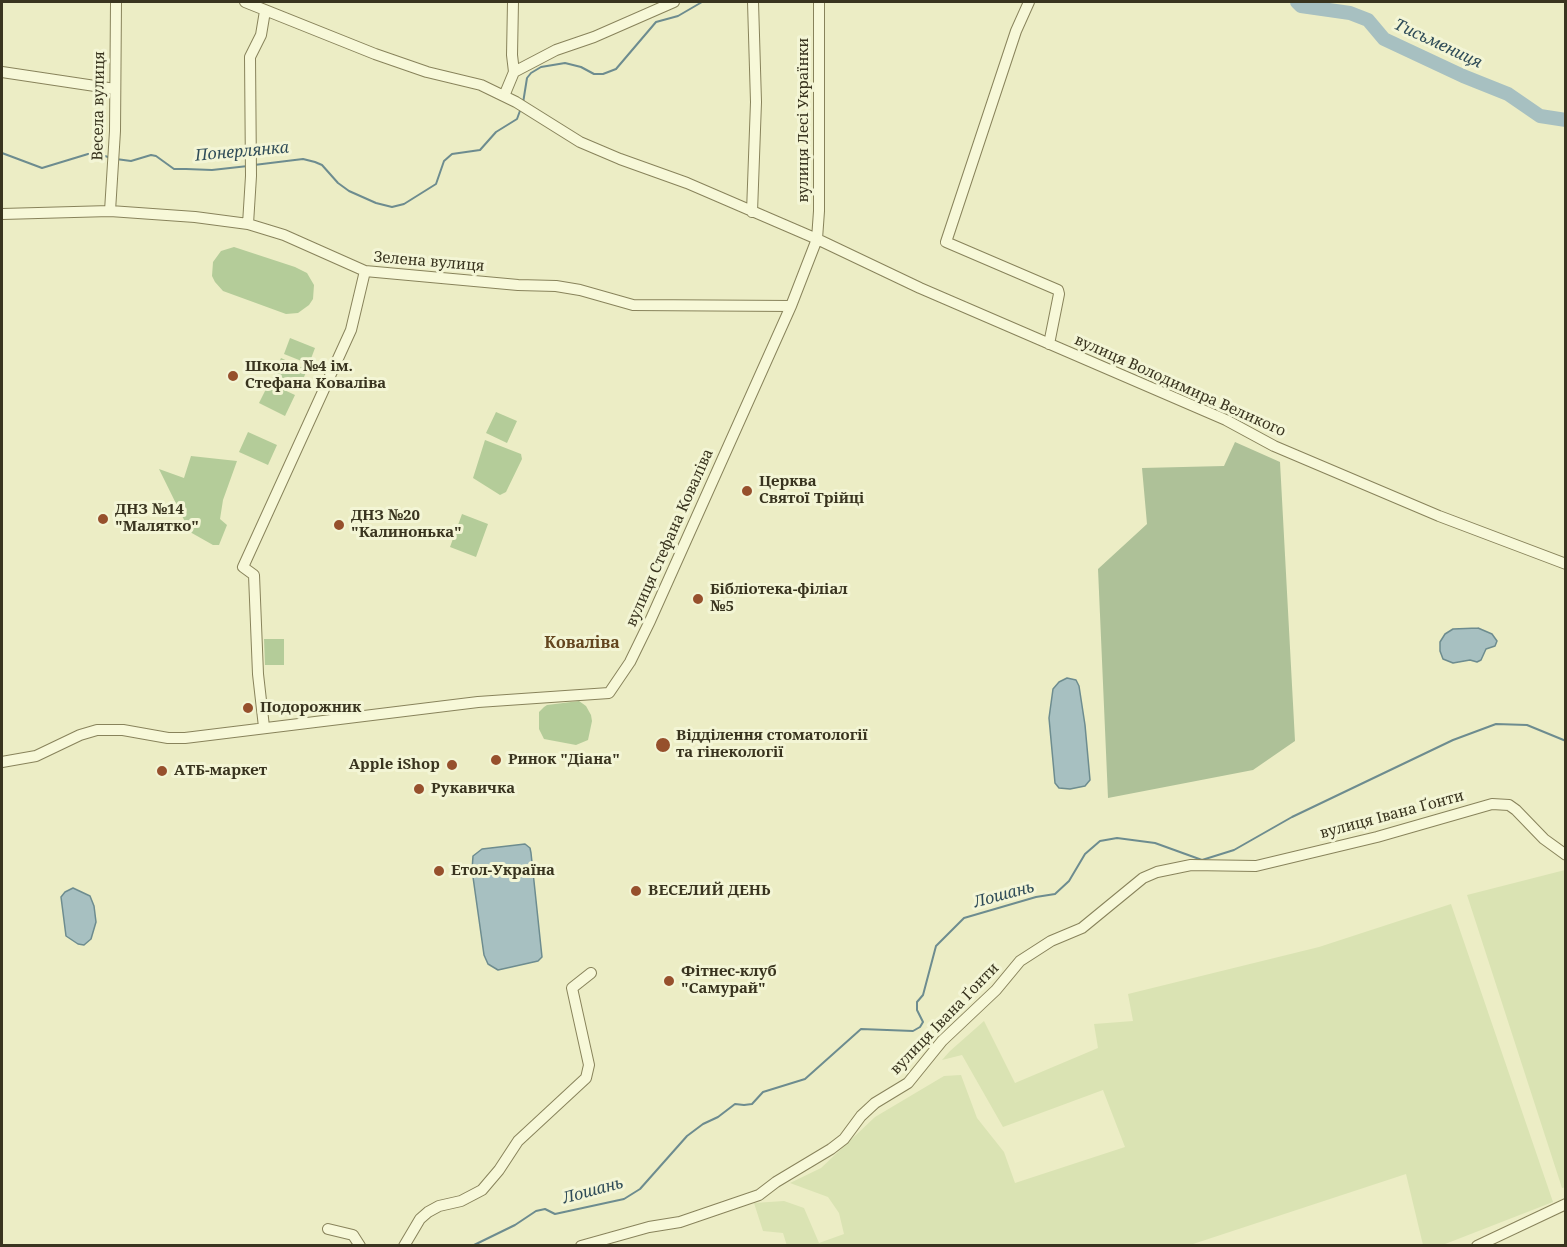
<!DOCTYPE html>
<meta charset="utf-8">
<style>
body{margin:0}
#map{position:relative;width:1567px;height:1247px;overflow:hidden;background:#ecedc5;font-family:"Noto Serif",serif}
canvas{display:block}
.frame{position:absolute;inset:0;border:3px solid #39341f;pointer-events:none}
</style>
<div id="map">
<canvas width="1567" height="1247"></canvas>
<div class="frame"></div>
</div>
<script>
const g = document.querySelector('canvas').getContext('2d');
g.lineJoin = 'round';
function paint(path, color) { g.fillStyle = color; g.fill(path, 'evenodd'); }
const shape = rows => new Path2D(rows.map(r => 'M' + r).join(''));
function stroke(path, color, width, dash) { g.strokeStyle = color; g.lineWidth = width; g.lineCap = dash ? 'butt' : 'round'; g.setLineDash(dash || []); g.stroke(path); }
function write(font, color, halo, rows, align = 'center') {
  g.font = font + ' "Noto Serif",serif'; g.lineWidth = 6; g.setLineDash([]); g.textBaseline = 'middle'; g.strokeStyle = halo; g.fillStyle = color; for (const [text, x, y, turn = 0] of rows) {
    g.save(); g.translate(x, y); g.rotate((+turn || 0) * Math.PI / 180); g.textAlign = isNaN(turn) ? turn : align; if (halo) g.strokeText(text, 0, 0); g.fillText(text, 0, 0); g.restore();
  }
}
const farmland = shape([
 [1565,870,1566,1187,1562,1188,1467,895],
 [1451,904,1553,1202,1440,1246,1423,1245,1406,1174,1190,1245,787,1246,783,1233,763,1231,754,1203,784,1201,804,1208,819,1243,844,1234,839,1213,828,1197,790,1183,821,1168,875,1117,944,1076,961,1075,977,1118,1004,1152,1015,1183,1125,1147,1103,1090,1003,1127,962,1055,942,1060,950,1051,984,1021,1015,1083,1098,1048,1094,1024,1133,1021,1128,994,1319,947]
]);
const green = shape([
 [234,247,295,267,307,273,314,285,313,299,309,305,298,313,286,314,223,291,215,282,212,276,213,262,221,251],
 [290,338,315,348,309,364,284,354],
 [281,358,307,370,298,391,272,379],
 [269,383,295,395,285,416,259,403],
 [496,412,517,421,507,443,486,433],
 [248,432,277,445,268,465,239,452],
 [485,440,521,454,522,459,506,492,500,495,473,478],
 [191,456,237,461,223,500,220,519,227,525,219,545,213,545,190,532,159,469,184,478],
 [462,514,488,524,476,557,450,547],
 [264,639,284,639,284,665,265,665],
 [579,701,586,706,591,715,592,721,588,740,576,745,544,739,539,729,539,712,544,707,547,705]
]);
const cemetery = shape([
 [1235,442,1280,462,1295,741,1253,770,1108,798,1098,569,1147,524,1142,468,1224,466]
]);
const water = shape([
 [1478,628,1492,634,1497,641,1495,646,1486,649,1481,660,1477,662,1470,660,1453,663,1443,659,1440,651,1440,642,1445,634,1453,629,1478,628],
 [1067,678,1076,680,1079,686,1085,725,1090,780,1085,786,1070,789,1059,788,1055,783,1049,718,1053,689,1059,682,1067,678],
 [525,844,530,848,531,853,542,957,538,961,498,970,488,964,484,955,472,870,473,856,482,849,525,844],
 [73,888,90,896,94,906,96,922,91,939,84,945,78,944,66,936,61,897,65,892,73,888]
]);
const stream = shape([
 [523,103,527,78,531,73,541,67,565,63,581,67,594,74,603,74,616,69,656,22,678,16,702,2],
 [2,153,42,168,88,154,99,154,111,158],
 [116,159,131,161,151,155,156,156,174,169,186,169,212,170,248,166],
 [254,165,303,159,315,162,322,165,338,183,349,191,376,203,392,207,404,204,436,184,444,161,452,154,480,150,496,132,517,119,521,108],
 [472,1246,515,1225,536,1211,545,1209,555,1214,624,1199,640,1189,687,1136,703,1124,718,1117,735,1104,744,1105,752,1104,763,1092,805,1079,861,1029,913,1031,920,1027,923,1022,917,1010,917,1002,923,995,936,946,964,918,1036,897,1055,894,1069,881,1085,854,1100,841,1117,838,1155,843,1202,860,1234,850,1292,817,1453,740,1496,724,1527,725,1566,741]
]);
const river = shape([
 [1297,2,1301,6,1350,13,1368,20,1384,39,1463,76,1508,94,1540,116,1566,120]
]);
const minor = shape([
 [245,2,375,54,427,72,481,85,516,102,580,142,620,159,687,183,817,239,920,288,1226,420,1274,446,1439,516,1566,564],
 [1029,2,1016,31,946,242,1058,290,1059,294,1049,344],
 [2,72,115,89],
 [514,72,556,50,594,37,674,2],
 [504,96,514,72,512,55,513,2],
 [110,211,115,131,116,2],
 [752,212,756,102,753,2],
 [2,214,110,211,195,217,248,224,284,235,365,271,518,285,556,286,580,290,633,305,791,306],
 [248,224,251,176,250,57,261,35,265,11],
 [264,727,258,674,254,575,243,567,351,330,365,271],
 [2,762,36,756,80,735,97,730,123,730,168,738,185,738,478,702,609,693,630,662,650,621,791,306,817,239,819,211,819,2],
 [328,1229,353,1235,360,1246],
 [404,1246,420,1219,428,1212,439,1206,461,1201,482,1190,499,1170,518,1141,586,1078,589,1065,572,988,591,973],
 [581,1246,649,1227,680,1222,759,1195,776,1182,831,1149,844,1139,861,1116,875,1103,908,1083,942,1041,996,990,1020,961,1051,941,1082,928,1143,878,1157,872,1191,865,1256,866,1377,837,1492,804,1509,805,1516,810,1544,839,1566,855],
 [1477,1246,1566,1204]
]);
const markers = [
 [233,376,6,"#96502c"],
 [747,491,6,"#96502c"],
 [103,519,6,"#96502c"],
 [339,525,6,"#96502c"],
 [698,599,6,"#96502c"],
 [248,708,6,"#96502c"],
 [663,745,8,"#96502c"],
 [496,760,6,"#96502c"],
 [452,765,6,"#96502c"],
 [162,771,6,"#96502c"],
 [419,789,6,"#96502c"],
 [439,871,6,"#96502c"],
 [636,891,6,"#96502c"],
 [669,981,6,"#96502c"]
];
const streetNames = [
 ["Весела вулиця",99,106,-89],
 ["вулиця Лесі Українки",804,120,-90],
 ["Зелена вулиця",429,262,5],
 ["вулиця Володимира Великого",1180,386,24],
 ["вулиця Стефана Коваліва",670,538,-66],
 ["вулиця Івана Ґонти",1392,815,-15],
 ["вулиця Івана Ґонти",945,1019,-46]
];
const poiNames = [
 ["Школа №4 ім.",245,367],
 ["Стефана Коваліва",245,384],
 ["Церква",759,482],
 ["Святої Трійці",759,499],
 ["ДНЗ №14",115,510],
 ["\"Малятко\"",115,527],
 ["ДНЗ №20",351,516],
 ["\"Калинонька\"",351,533],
 ["Бібліотека-філіал",710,590],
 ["№5",710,607],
 ["Подорожник",260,708],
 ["Відділення стоматології",676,736],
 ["та гінекології",676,753],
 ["Ринок \"Діана\"",508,760],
 ["Apple iShop",440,765,"right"],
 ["АТБ-маркет",174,771],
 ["Рукавичка",431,789],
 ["Етол-Україна",451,871],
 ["ВЕСЕЛИЙ ДЕНЬ",648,891],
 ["Фітнес-клуб",681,972],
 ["\"Самурай\"",681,989]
];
const waterNames = [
 ["Тисьмениця",1438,44,25],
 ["Понерлянка",242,152,-5],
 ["Лошань",1004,895,-15],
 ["Лошань",593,1191,-15]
];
const neighbourhoodNames = [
 ["Коваліва",582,643]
];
paint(farmland, '#dae3b3');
paint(green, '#b4cc99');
paint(cemetery, '#aec198');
paint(water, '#a7c0c1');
stroke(water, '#6d8c8f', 1.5);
stroke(stream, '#6d8c8f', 2);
stroke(river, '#a7c0c1', 14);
stroke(minor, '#88835b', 12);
stroke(minor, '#f7f8d8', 10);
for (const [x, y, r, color] of markers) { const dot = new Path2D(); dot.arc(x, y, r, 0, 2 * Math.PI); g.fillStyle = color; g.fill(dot); stroke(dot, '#f3f5d5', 2); }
write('15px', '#39341f', '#f3f5d5', streetNames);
write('bold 15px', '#39341f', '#f3f5d5', poiNames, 'left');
write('italic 16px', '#2f4c58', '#f3f5d5', waterNames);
write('bold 16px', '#64461f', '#f3f5d5', neighbourhoodNames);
</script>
